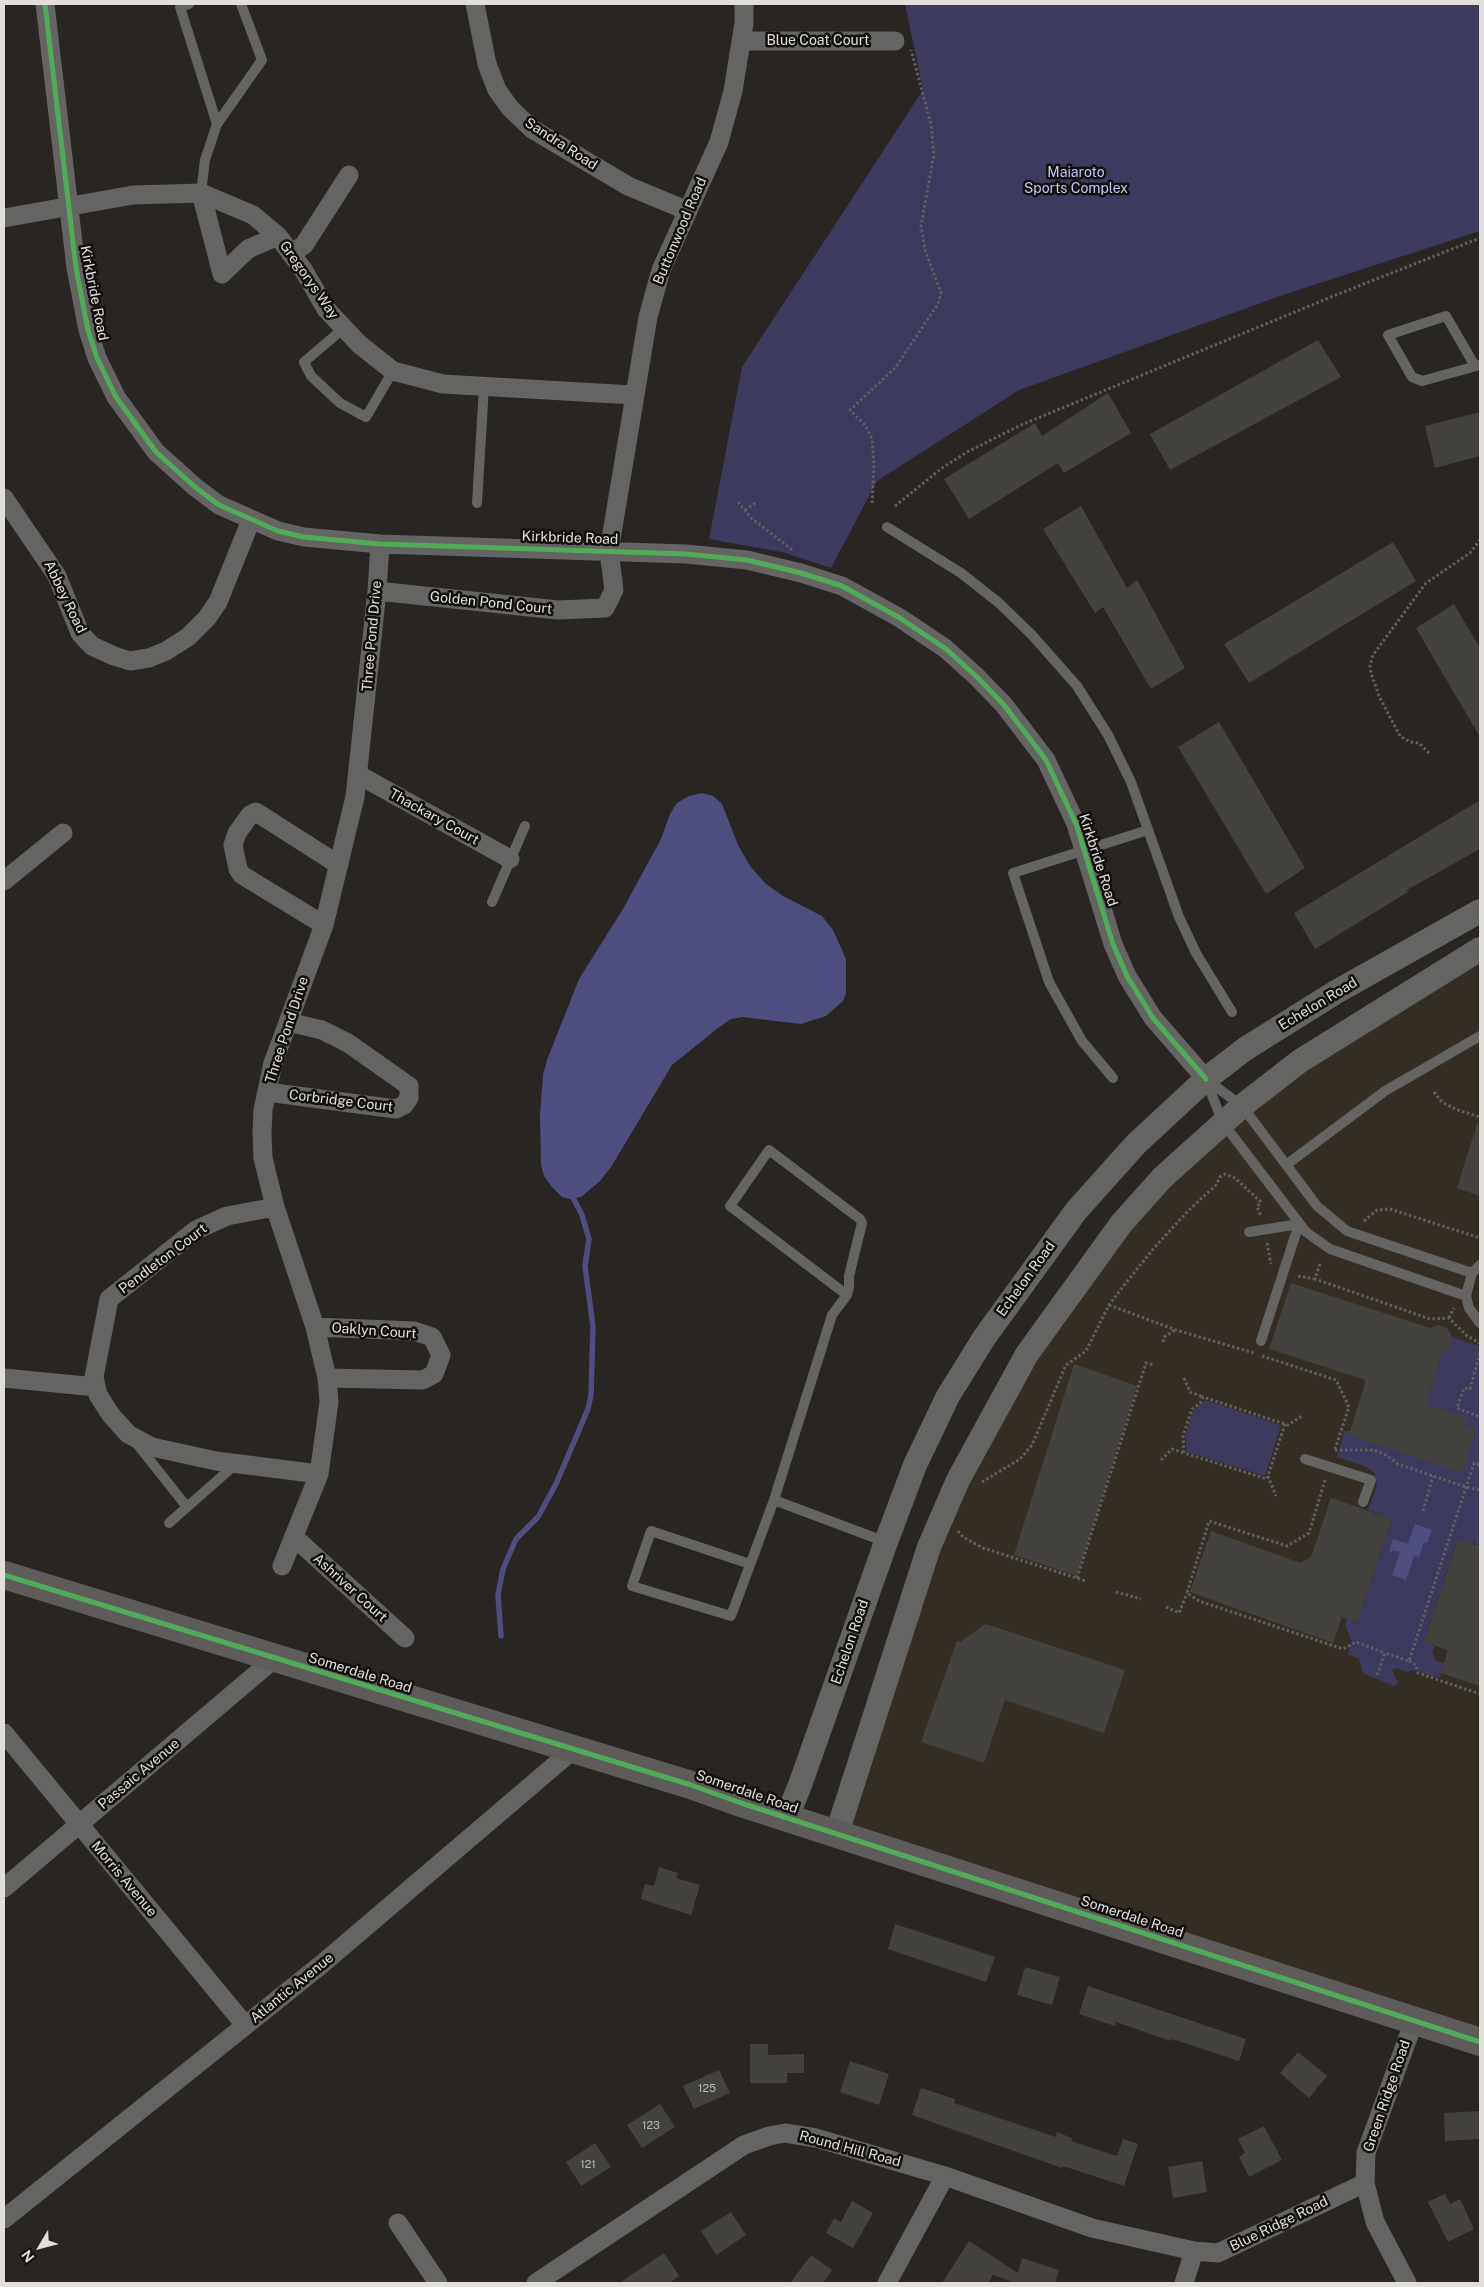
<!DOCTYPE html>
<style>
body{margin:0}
#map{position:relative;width:1484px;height:2287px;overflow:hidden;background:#282522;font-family:"Public Sans",sans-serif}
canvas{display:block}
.frame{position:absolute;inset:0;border:5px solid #e2dfdb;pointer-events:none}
.north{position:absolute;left:15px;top:2222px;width:50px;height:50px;-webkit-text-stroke:4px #110f0d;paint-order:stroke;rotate:233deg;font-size:14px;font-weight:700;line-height:20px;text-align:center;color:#e2dfdb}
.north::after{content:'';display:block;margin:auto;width:18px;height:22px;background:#e2dfdb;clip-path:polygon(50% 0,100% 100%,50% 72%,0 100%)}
</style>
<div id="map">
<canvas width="1484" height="2287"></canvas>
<div class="frame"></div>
<div class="north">N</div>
</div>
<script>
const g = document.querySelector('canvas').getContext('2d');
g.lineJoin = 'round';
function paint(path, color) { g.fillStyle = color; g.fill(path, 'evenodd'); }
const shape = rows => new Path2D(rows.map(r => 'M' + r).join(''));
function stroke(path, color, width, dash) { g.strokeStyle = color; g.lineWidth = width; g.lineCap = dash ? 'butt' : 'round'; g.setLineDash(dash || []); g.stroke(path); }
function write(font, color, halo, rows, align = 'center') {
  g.font = font + ' "Public Sans",sans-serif'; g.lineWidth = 5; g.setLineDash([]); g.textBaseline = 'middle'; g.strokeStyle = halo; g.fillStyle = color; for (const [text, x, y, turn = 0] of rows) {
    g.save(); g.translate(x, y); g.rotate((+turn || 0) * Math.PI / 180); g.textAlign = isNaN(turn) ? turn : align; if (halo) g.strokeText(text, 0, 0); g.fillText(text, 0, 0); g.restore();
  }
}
const built = shape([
 [1480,949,1480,2042,837,1833,958,1480,1121,1224,1242,1106]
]);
const green = shape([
 [905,4,1480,4,1480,231,1283,295,1019,390,877,481,831,568,782,552,709,539,742,367,923,90],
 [1452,1337,1480,1346,1480,1545,1458,1539,1424,1642,1435,1646,1432,1653,1436,1661,1444,1663,1440,1678,1413,1670,1408,1672,1396,1668,1392,1670,1398,1683,1394,1686,1363,1673,1359,1659,1348,1654,1352,1641,1345,1626,1347,1619,1357,1622,1392,1519,1368,1510,1377,1485,1375,1474,1367,1467,1337,1457,1344,1431,1350,1431,1349,1435,1410,1455,1443,1352,1450,1346],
 [1205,1400,1281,1425,1265,1476,1187,1452,1185,1436,1193,1411]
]);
const water = shape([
 [702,793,713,796,722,804,738,845,750,866,766,884,783,896,822,916,833,930,846,959,846,993,843,1001,826,1016,801,1024,742,1017,731,1019,718,1028,672,1065,611,1167,600,1181,581,1197,570,1199,562,1197,552,1187,544,1176,541,1165,540,1115,543,1075,547,1060,579,979,623,909,661,839,670,814,677,803,689,796],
 [1415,1524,1432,1530,1427,1543,1424,1542,1419,1557,1414,1556,1406,1580,1392,1575,1400,1552,1393,1550,1392,1553,1389,1552,1393,1539,1408,1544]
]);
const stream = shape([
 [501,1636,498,1595,503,1569,516,1539,538,1517,556,1484,588,1409,591,1395,593,1327,585,1266,589,1239,582,1215,570,1192]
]);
const building = shape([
 [1318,340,1341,377,1170,470,1150,434],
 [1108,393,1131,433,1064,473,1058,463,969,519,944,479,1035,423,1042,436],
 [1480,412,1480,456,1435,468,1425,426],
 [1081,506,1127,588,1137,580,1185,668,1151,689,1103,607,1095,613,1043,529],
 [1393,542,1416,581,1249,683,1224,644],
 [1454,604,1480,648,1480,737,1416,628],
 [1219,722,1305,868,1266,894,1178,747],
 [1480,800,1480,849,1407,890,1408,892,1315,949,1294,913],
 [1477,1124,1480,1125,1480,1196,1457,1188],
 [1291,1283,1430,1328,1439,1325,1448,1329,1452,1337,1450,1346,1443,1352,1426,1405,1467,1418,1465,1425,1476,1429,1462,1473,1349,1435,1366,1380,1269,1349],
 [1074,1364,1137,1386,1077,1576,1014,1555],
 [1331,1498,1392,1519,1357,1622,1342,1617,1333,1643,1190,1592,1211,1531,1300,1563,1311,1557],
 [1458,1539,1480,1546,1480,1686,1441,1673,1448,1650,1424,1642],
 [986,1624,1125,1670,1104,1733,1005,1700,984,1763,921,1742,957,1641,960,1642],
 [659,1867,678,1873,676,1878,700,1885,691,1915,641,1899,645,1884,654,1886],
 [895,1924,995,1957,986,1982,888,1949],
 [1025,1967,1060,1977,1052,2005,1017,1995],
 [1088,1986,1246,2039,1239,2061,1172,2039,1171,2041,1116,2022,1115,2026,1079,2014],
 [750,2044,768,2044,768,2055,804,2054,804,2073,787,2073,787,2083,750,2083],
 [1298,2052,1327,2076,1309,2098,1280,2073],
 [850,2061,889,2074,879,2105,840,2092],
 [719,2070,730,2093,694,2109,683,2086],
 [921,2088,955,2099,954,2103,1056,2137,1057,2132,1072,2138,1071,2141,1117,2156,1123,2139,1138,2144,1124,2186,1063,2166,1062,2168,912,2115],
 [660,2104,675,2127,642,2148,627,2125],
 [1480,2111,1480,2139,1445,2141,1444,2113],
 [1264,2126,1282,2160,1249,2177,1239,2157,1245,2153,1238,2139],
 [595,2143,611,2167,581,2186,566,2162],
 [1202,2161,1207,2192,1173,2198,1168,2167],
 [1445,2194,1450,2204,1460,2199,1474,2229,1448,2242,1428,2202],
 [852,2201,873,2213,853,2248,826,2233,834,2218,841,2222],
 [731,2212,746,2235,716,2255,701,2231],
 [969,2241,1018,2273,1022,2258,1059,2270,1055,2283,1015,2283,993,2275,988,2283,942,2283],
 [664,2253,679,2276,669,2283,619,2283],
 [811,2255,832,2270,823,2283,790,2283]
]);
const path = shape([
 [738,502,751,518,794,551],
 [872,503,874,464,872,439,865,425,850,410,895,368,938,304,941,293,925,250,921,226,934,154,931,124,911,50],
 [895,506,942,468,967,452,1021,425,1336,295,1480,238],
 [745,510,757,502],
 [1429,753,1419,743,1410,742,1400,736,1379,696,1371,673,1370,666,1373,655,1426,583,1470,553,1480,540],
 [1434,1092,1442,1102,1455,1109,1480,1117],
 [1364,1221,1377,1210,1390,1209,1480,1238],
 [1267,1243,1271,1264],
 [1320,1264,1315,1279,1430,1319,1449,1318,1467,1336,1480,1343],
 [1298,1276,1315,1279],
 [1109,1305,1176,1330,1254,1353],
 [1449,1318,1454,1308],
 [1163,1342,1164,1337,1175,1330],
 [1480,1353,1470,1389,1464,1388,1457,1408,1480,1417],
 [1262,1356,1336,1380,1349,1407,1335,1449],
 [1184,1378,1190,1392,1203,1397],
 [1285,1424,1267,1479,1184,1453,1183,1436,1192,1409,1200,1403,1203,1397,1288,1425,1302,1416],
 [1480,1432,1480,1433],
 [1335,1450,1374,1450,1386,1455,1398,1464,1466,1487,1480,1490],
 [1161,1460,1172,1449,1184,1453],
 [1268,1476,1276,1496],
 [1325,1480,1309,1533,1287,1546,1209,1521,1187,1593,1199,1601,1343,1649,1356,1642,1385,1653],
 [982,1482,1020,1459,1032,1445,1066,1365,1086,1351,1109,1305,1125,1284,1154,1248,1188,1211,1216,1185,1220,1177,1225,1174,1235,1178,1249,1191,1261,1202,1257,1207,1261,1216],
 [1423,1511,1433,1476],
 [958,1531,963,1537,983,1548,1086,1581],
 [1077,1578,1146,1363,1154,1365],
 [1116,1592,1141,1599],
 [1166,1607,1179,1613,1187,1593],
 [1409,1661,1416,1665,1418,1673,1480,1694],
 [1377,1675,1385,1653,1409,1661,1474,1463,1480,1465]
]);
const service = shape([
 [189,4,180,7,217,124],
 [201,193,205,160,217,124,262,60,241,4],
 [344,328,304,362,311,376,340,403,366,417,393,371],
 [1475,366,1446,316,1388,335,1412,377,1422,381,1480,365],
 [477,503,484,386],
 [887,527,961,573,999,603,1032,635,1077,686,1108,735,1131,782,1179,917,1196,953,1232,1012],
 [492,902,525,826],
 [1113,1078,1082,1041,1049,982,1013,873,1148,830],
 [1206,1080,1223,1123,1306,1232,1330,1249,1466,1296],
 [1207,1080,1242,1106,1317,1206,1347,1231,1472,1273],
 [1286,1165,1385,1091,1480,1036],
 [1249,1232,1299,1224,1261,1341],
 [1480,1265,1472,1273,1466,1296,1469,1308,1480,1323],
 [137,1444,187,1507],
 [1305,1459,1371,1480,1363,1502],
 [774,1500,886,1542],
 [169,1523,237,1463],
 [750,1564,651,1531,632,1586,731,1616,774,1500,832,1315,847,1295,849,1288,849,1276,862,1223,860,1219,769,1150,730,1206,847,1295]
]);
const minor = shape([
 [45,4,76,268,88,330,97,358,116,397,156,452,195,487,219,505,278,531,304,537,380,544,686,554,747,560,801,573,842,586,900,618,946,649,977,677,1004,705,1046,760,1076,824,1113,944,1127,976,1153,1018,1206,1079],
 [475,4,487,64,497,90,510,108,532,129,628,186,688,211],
 [741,41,895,41],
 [201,193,222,274,248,249,278,236],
 [4,218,133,195,201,193,253,215,278,236,304,271,326,309,359,344,393,371,443,384,633,395],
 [291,254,304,245,349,175],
 [4,498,57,576,80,633,92,646,114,656,130,661,149,658,166,651,188,637,207,618,218,602,251,520],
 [377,591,558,610,605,608,614,590,609,551,648,317,661,270,719,142,733,91,744,23,744,4],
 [359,775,510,859],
 [4,881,63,833],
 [324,925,242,875,238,869,233,845,237,833,250,815,256,812,339,865],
 [267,1092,396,1109,404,1105,409,1098,409,1086,348,1043,322,1030,288,1022],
 [275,1207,227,1216,196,1230,109,1299,94,1377,98,1395,111,1415,128,1434,152,1447,216,1461,319,1474],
 [315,1327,414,1331,432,1337,441,1355,434,1374,423,1380,327,1378],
 [4,1378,96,1387],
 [294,1537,405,1638],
 [282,1566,319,1474,329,1402,327,1378,315,1327,275,1207,263,1158,262,1133,263,1110,273,1063,324,925,355,797,377,591,380,544],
 [4,1733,245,2025],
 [4,1888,274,1659],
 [4,2219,322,1964,574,1749],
 [398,2223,438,2283],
 [536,2283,744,2145,769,2136,785,2133,816,2138,945,2176,1092,2228,1194,2251,1218,2253,1365,2183],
 [887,2283,945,2176],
 [1184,2283,1194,2251],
 [1407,2283,1375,2222,1365,2183,1366,2153,1414,2021]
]);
const tertiary = shape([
 [787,1817,800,1785,886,1542,915,1465,948,1396,984,1338,1076,1211,1136,1144,1206,1079,1245,1049,1336,992,1480,911],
 [837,1833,929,1547,958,1480,1027,1354,1121,1224,1162,1178,1242,1106,1300,1061,1480,949]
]);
const secondary = shape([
 [4,1575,691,1785,741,1803,1480,2042]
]);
const cycleway = shape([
 [45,4,76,268,88,330,97,358,116,397,156,452,195,487,219,505,278,531,304,537,380,544,686,554,747,560,801,573,842,586,900,618,946,649,977,677,1004,705,1046,760,1076,824,1113,944,1127,976,1153,1018,1206,1079],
 [4,1575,691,1785,741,1803,1480,2042]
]);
const numberNames = [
 ["125",707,2089],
 ["123",651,2126],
 ["121",588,2165]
];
const streetNames = [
 ["Blue Coat Court",818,41],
 ["Sandra Road",561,144,33],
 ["Buttonwood Road",680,231,-67],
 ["Gregorys Way",309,280,55],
 ["Kirkbride Road",94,293,79],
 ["Kirkbride Road",570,538,2],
 ["Abbey Road",65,597,64],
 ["Golden Pond Court",491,603,6],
 ["Three Pond Drive",372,636,-85],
 ["Thackary Court",434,817,29],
 ["Kirkbride Road",1098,860,72],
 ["Echelon Road",1318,1004,-31],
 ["Three Pond Drive",287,1030,-72],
 ["Corbridge Court",341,1101,7],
 ["Pendleton Court",163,1259,-37],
 ["Echelon Road",1026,1279,-54],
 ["Oaklyn Court",374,1331,4],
 ["Ashriver Court",350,1588,42],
 ["Echelon Road",850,1642,-71],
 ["Somerdale Road",360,1673,17],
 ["Passaic Avenue",139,1774,-40],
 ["Somerdale Road",747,1792,19],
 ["Morris Avenue",124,1879,50],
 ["Somerdale Road",1132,1917,18],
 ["Atlantic Avenue",292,1988,-39],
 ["Green Ridge Road",1387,2096,-71],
 ["Round Hill Road",850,2149,15],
 ["Blue Ridge Road",1279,2224,-26]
];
const parkNames = [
 ["Maiaroto",1076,173],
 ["Sports Complex",1076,189]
];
paint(built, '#342d23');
paint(green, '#3c3b5d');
paint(water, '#4e4f80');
stroke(stream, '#4e4f80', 5.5);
paint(building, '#44423f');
stroke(path, '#61605e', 3, [2.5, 2.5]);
stroke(service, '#646463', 10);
stroke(minor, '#646463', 19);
stroke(tertiary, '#646463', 24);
stroke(secondary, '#5e5c5a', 28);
stroke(cycleway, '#51ab58', 5);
write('11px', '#bab8b4', null, numberNames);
write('14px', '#e2dfdb', '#110f0d', streetNames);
write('14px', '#c3c6f8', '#110f0d', parkNames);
</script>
